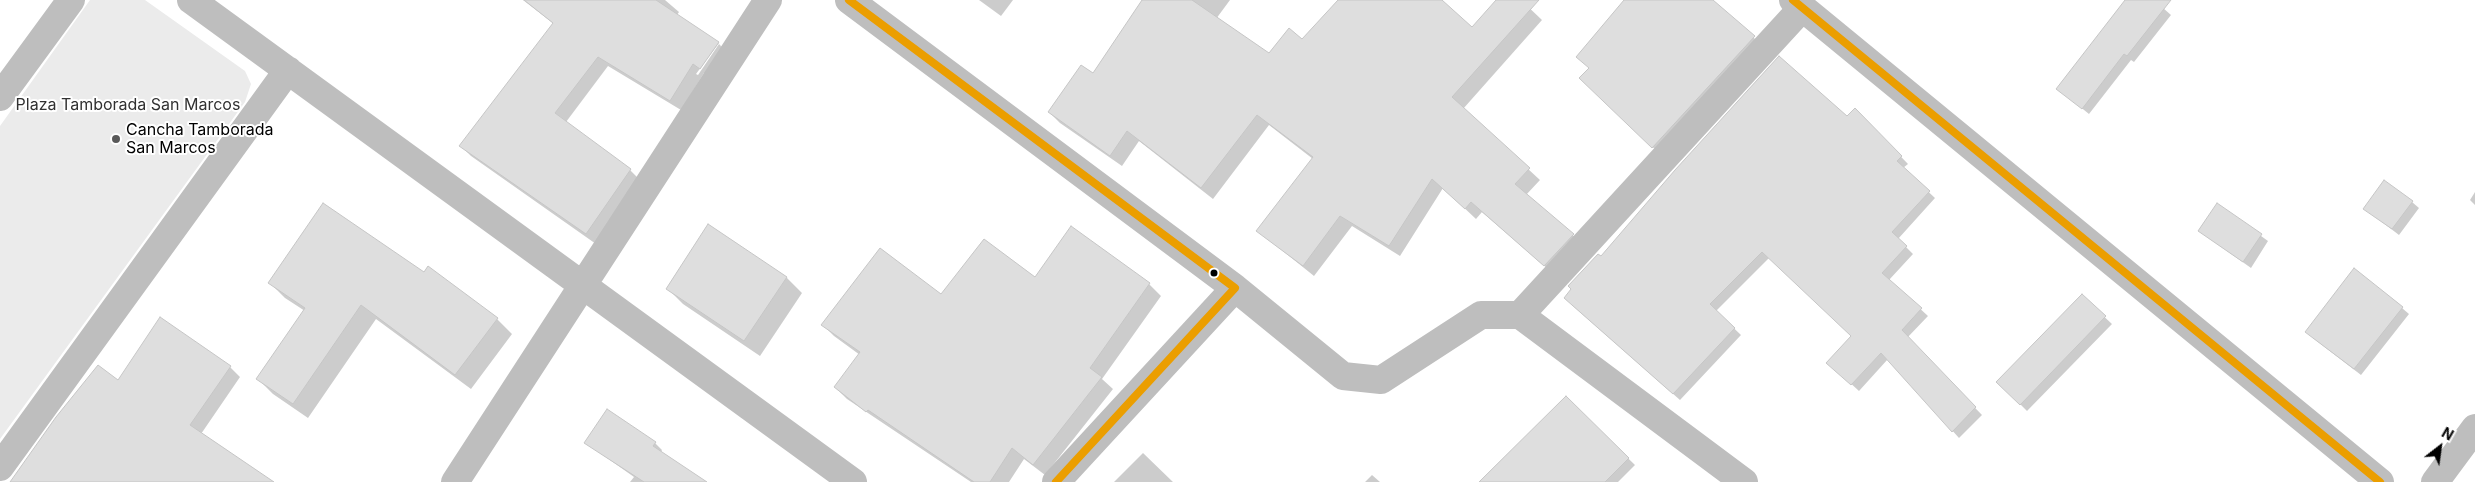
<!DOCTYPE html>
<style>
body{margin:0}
#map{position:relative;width:2475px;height:482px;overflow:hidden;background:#fff;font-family:Inter,sans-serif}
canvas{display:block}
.north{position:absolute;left:2415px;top:422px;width:50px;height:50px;-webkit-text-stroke:4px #fff;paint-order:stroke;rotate:30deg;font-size:14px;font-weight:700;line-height:20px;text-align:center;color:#000}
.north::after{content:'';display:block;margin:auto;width:18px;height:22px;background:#000;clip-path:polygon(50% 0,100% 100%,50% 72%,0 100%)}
</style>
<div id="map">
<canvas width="2475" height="482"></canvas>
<div class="north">N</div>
</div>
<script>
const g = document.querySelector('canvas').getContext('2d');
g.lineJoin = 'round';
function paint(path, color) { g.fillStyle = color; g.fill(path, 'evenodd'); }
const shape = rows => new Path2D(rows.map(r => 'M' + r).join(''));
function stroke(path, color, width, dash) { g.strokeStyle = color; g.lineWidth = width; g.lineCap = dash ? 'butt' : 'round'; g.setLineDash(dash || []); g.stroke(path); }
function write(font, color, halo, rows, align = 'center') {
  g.font = font + ' Inter,sans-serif'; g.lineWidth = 4; g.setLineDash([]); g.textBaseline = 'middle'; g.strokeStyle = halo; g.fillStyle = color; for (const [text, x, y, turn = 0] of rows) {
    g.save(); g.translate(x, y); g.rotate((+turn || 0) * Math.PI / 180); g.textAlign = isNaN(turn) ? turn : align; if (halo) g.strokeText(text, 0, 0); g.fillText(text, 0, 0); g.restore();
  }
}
const green = shape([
 [90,0,145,0,245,71,251,84,245,102,0,439,0,126]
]);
const shadow = shape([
 [523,0,665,0,679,12,677,15,719,43,696,74,698,75,719,44,728,53,711,78,704,73,681,110,608,66,566,122,630,170,640,180,596,244,471,156,461,146,554,24],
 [979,0,1013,0,1001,16],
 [1143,0,1230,0,1216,19,1269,55,1303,41,1340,0,1440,0,1472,29,1498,0,1521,0,1542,20,1463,109,1540,180,1526,195,1584,245,1556,276,1482,212,1476,219,1443,188,1400,256,1352,226,1314,276,1258,231,1313,159,1269,125,1213,199,1139,141,1122,166,1060,123,1049,112,1093,75],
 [1624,0,1709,0,1761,44,1660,154,1580,78,1590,68],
 [2127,0,2154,0,2171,15,2134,62,2131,60,2089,114,2058,89],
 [1855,109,1908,164,1903,168,1935,198,1898,239,1913,254,1889,280,1928,316,1907,338,1982,415,1959,438,1888,359,1859,391,1835,369,1852,336,1769,258,1716,311,1741,335,1680,400,1572,305,1601,258,1847,117],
 [2475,192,2475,205,2470,200],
 [2412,202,2419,208,2399,235,2365,209],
 [2218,205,2268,241,2251,268,2199,231],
 [709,226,787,278,802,293,760,356,683,304,667,288],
 [424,273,497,319,512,334,471,389,376,319,308,418,273,394,258,379,305,311,285,298,270,283],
 [1035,279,1149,284,1161,296,1102,379,1113,389,1045,475,1024,459,1009,482,971,482,847,399,835,387,860,355,834,336,822,324,941,296],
 [2082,296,2112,324,2027,411,1998,382],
 [2402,308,2409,314,2361,375,2313,338],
 [230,367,240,377,201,434,270,482,60,482,118,382],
 [1566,398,1635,465,1618,482,1503,482],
 [586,443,655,443,662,450,661,452,703,482,630,482,634,477],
 [1143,453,1173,482,1114,482],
 [1372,475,1380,482,1365,482]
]);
const building = shape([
 [524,0,656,0,719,42,700,69,693,64,670,101,598,57,555,113,631,169,586,234,459,146,553,23,524,0],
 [1142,0,1192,0,1269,53,1289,28,1302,39,1338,0,1442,0,1472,27,1496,0,1539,0,1452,97,1530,168,1515,184,1574,234,1544,266,1471,202,1465,209,1432,179,1389,246,1340,216,1303,266,1256,231,1313,157,1257,115,1201,188,1127,131,1110,156,1048,112,1081,65,1093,73,1142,0],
 [1624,0,1713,0,1755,36,1652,148,1579,78,1589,68,1576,57,1624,0],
 [2125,0,2171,0,2127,56,2124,54,2082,109,2056,89,2125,0],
 [1779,56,1847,116,1855,108,1902,156,1897,161,1930,191,1892,232,1907,246,1882,273,1922,308,1902,330,1976,407,1952,432,1881,353,1851,385,1826,363,1851,336,1762,252,1710,304,1735,328,1673,394,1564,298,1571,289,1568,286,1598,254,1601,256,1675,170,1779,56],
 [2384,180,2413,201,2392,229,2363,209,2384,180],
 [323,203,424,272,428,266,498,318,455,375,361,305,293,404,256,379,305,308,268,283,323,203],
 [2217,203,2262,234,2243,262,2198,231,2217,203],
 [708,224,787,277,744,341,666,289,708,224],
 [1071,226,1150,283,1090,368,1102,377,1033,465,1012,448,990,482,974,482,868,410,866,412,834,387,860,352,821,325,880,248,941,294,984,239,1035,277,1071,226],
 [2354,268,2403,307,2354,369,2305,332,2354,268],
 [2082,294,2106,316,2020,405,1996,382,2082,294],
 [160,317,231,366,190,425,274,482,10,482,56,417,98,365,118,380,160,317],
 [1566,396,1629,458,1605,482,1479,482,1566,396],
 [607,409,656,442,653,446,707,482,644,482,584,443,607,409]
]);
const minor = shape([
 [191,0,853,482],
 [849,0,1235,288,1343,376,1381,380,1481,315,1520,315,1744,482],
 [1793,0,2380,482],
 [0,97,71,0],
 [1520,315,1803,7],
 [0,467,288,70],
 [455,482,768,0],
 [1056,482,1235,288],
 [2435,482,2475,428]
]);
const bus1 = shape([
 [849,0,1235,288,1056,482],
 [1793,0,2380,482]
]);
const markers = [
 [116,139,5,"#595959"],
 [1214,273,4.5,"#000"]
];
const parkNames = [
 ["Plaza Tamborada San Marcos",128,105]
];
const poiNames = [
 ["Cancha Tamborada",126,130],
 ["San Marcos",126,148]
];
paint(green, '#ebebeb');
paint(shadow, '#0003');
paint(building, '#dedede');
stroke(building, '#c6c6c6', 1);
stroke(minor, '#bebebe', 28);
stroke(bus1, '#eb9e00', 8);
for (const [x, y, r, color] of markers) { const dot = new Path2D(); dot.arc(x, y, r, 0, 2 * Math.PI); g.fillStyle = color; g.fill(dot); stroke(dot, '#fff', 2); }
write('16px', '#313131', '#fff', parkNames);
write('16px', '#000', '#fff', poiNames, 'left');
</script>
